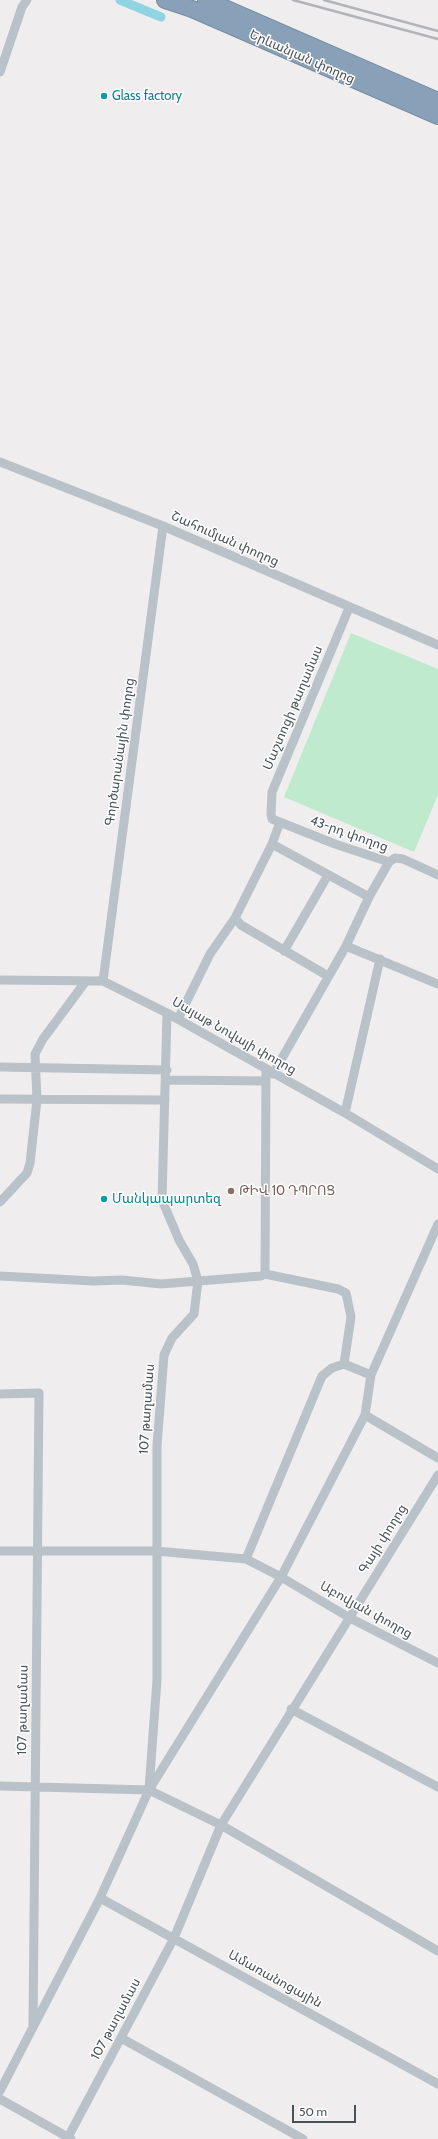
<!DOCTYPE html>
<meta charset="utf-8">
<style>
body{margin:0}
#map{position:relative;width:438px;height:2139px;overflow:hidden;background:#efeded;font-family:Cabin,sans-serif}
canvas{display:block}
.scale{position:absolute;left:292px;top:2105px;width:64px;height:18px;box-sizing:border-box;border:2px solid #475158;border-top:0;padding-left:5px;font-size:12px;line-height:14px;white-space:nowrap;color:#475158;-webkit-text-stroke:3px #fff;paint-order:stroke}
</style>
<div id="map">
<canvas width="438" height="2139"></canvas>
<div class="scale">50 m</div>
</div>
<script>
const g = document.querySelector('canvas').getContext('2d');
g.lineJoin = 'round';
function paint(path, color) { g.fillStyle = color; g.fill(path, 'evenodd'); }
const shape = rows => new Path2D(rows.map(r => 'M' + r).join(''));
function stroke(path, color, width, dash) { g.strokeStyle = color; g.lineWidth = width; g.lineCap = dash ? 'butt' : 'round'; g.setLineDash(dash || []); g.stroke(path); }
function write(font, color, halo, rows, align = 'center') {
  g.font = font + ' Cabin,"Noto Sans Armenian",sans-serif'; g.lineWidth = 3; g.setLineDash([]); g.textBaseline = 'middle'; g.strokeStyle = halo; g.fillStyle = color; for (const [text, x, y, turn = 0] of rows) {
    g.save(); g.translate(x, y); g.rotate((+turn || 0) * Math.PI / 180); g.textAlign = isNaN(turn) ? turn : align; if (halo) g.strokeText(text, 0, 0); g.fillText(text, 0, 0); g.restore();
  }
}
const green = shape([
 [351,633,438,669,438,795,414,852,284,797]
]);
const canal = shape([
 [120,0,161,17]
]);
const street = shape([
 [0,72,22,7,27,0],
 [0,462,163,526,438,645],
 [349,608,272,792,271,814,272,819,335,844,389,862,395,858,403,859,438,875],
 [280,822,272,844,235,918,241,925,328,976],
 [272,844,369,897],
 [346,946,438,984],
 [284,951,328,875],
 [0,980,103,981,167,1013,345,1113,438,1169],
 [103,981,163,526],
 [178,1019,210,954,235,918],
 [0,1067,167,1070],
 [273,1074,346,946,369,897,389,862],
 [166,1080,266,1081],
 [0,1099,165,1100],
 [345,1113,380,959],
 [0,1202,27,1173,30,1163,37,1100,35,1054,43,1039,86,981],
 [265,1274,338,1289,346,1293,351,1317,344,1364],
 [0,1276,93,1281,122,1280,161,1284,261,1276,265,1274,266,1070],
 [0,1394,39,1393,33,2025],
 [365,1415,438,1458],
 [0,1551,156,1551,246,1559,281,1577,350,1618,438,1663],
 [246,1559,322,1376,332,1368,344,1364,371,1375],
 [291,1709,438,1787],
 [0,1786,149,1790,221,1825,438,1951],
 [149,1789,157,1680,157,1446,164,1355,172,1338,194,1314,198,1281,193,1264,179,1240,162,1200,167,1013],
 [100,1898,438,2084],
 [121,2038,303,2139],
 [0,2091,100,1898,149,1790,281,1577,365,1415,371,1375,438,1224],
 [0,2099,71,2139],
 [67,2139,174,1938,221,1825,438,1475]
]);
const highway = shape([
 [165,0,192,9,438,116],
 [206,0,438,101]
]);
const rail = shape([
 [293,0,438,39],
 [324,0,438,31]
]);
const markers = [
 [104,96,4,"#0f9aa8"],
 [231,1191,4,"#8d6e63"],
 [104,1199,4,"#0f9aa8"]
];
const streetNames = [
 ["Երևանյան փողոց",302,57,24],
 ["Շահումյան փողոց",225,539,24],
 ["Մաշտոցի թաղամաս",293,708,-67],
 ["Գործարանային փողոց",120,752,-82],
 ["43-րդ փողոց",349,834,20],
 ["Սայաթ Նովայի փողոց",234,1036,30],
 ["107 թաղամաս",147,1409,-86],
 ["Գայի փողոց",383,1539,-58],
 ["Աբովյան փողոց",366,1610,29],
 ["107 թաղամաս",23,1710,-89],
 ["Ամառանոցային",275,1979,29],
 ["107 թաղամաս",116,2019,-62]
];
const cultureNames = [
 ["Glass factory",112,96],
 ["Մանկապարտեզ",112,1199]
];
const educationNames = [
 ["ԹԻՎ 10 ԴՊՐՈՑ",239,1191]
];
paint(green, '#bfeace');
stroke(canal, '#90d4e3', 9);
stroke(highway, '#748ca3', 18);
stroke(street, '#b9c2c8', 9);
stroke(highway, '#89a1b8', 16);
stroke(rail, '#b0b3b7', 2.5);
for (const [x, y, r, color] of markers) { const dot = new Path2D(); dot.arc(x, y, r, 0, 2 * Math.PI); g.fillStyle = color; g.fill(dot); stroke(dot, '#fff', 1.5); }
write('13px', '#475158', '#fff', streetNames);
write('13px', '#0d838f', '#fff', cultureNames, 'left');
write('13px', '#785e54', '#fff', educationNames, 'left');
</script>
